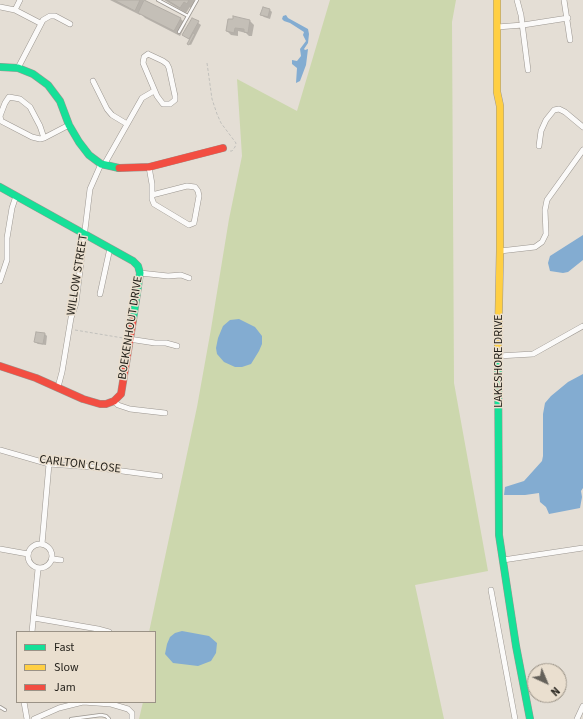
<!DOCTYPE html>
<style>
body{margin:0}
#map{position:relative;width:583px;height:719px;overflow:hidden;background:#e4ded5;font-family:"Source Sans 3",sans-serif}
canvas{display:block}
.legend{position:absolute;left:16px;top:631px;width:140px;height:72px;box-sizing:border-box;background:#eadfcf;border:1px solid #9a9286;margin:0;padding:5px 7px;list-style:none;font-size:12px;color:#211e18}
.legend li{display:flex;align-items:center;gap:8px;height:20px}
.legend b{width:20px;border:1px solid #9a9286}
.north{position:absolute;left:527px;top:663px;width:40px;height:40px;box-sizing:border-box;background:#eadfcf;border:1px solid #9a9286;border-radius:50%;rotate:136deg;font-size:11px;font-weight:700;line-height:16px;text-align:center;color:#211e18}
.north::after{content:'';display:block;margin:auto;width:14px;height:18px;background:#65615a;clip-path:polygon(50% 0,100% 100%,50% 72%,0 100%)}
</style>
<div id="map">
<canvas width="583" height="719"></canvas>
<ul class="legend">
<li><b style="height:5px;background:#16e098"></b>Fast</li>
<li><b style="height:5px;background:#ffcf43"></b>Slow</li>
<li><b style="height:5px;background:#f24e42"></b>Jam</li>
</ul>
<div class="north">N</div>
</div>
<script>
const g = document.querySelector('canvas').getContext('2d');
g.lineJoin = 'round';
function paint(path, color) { g.fillStyle = color; g.fill(path, 'evenodd'); }
const shape = rows => new Path2D(rows.map(r => 'M' + r).join(''));
function stroke(path, color, width, dash) { g.strokeStyle = color; g.lineWidth = width; g.lineCap = dash ? 'butt' : 'round'; g.setLineDash(dash || []); g.stroke(path); }
function write(font, color, halo, rows, align = 'center') {
  g.font = font + ' "Source Sans 3",sans-serif'; g.lineWidth = 3; g.setLineDash([]); g.textBaseline = 'middle'; g.strokeStyle = halo; g.fillStyle = color; for (const [text, x, y, turn = 0] of rows) {
    g.save(); g.translate(x, y); g.rotate((+turn || 0) * Math.PI / 180); g.textAlign = isNaN(turn) ? turn : align; if (halo) g.strokeText(text, 0, 0); g.fillText(text, 0, 0); g.restore();
  }
}
const green = shape([
 [330,0,456,0,452,22,454,383,488,571,415,585,444,719,139,719,143,702,155,702,155,632,149,632,197,407,211,329,229,219,242,156,237,79,297,111]
]);
const water = shape([
 [286,15,288,18,308,29,309,34,308,43,304,49,305,50,308,49,306,65,300,81,296,83,297,68,292,64,292,60,297,61,301,56,300,49,306,41,303,35,304,32,290,23,284,21,282,19,283,16],
 [583,235,583,260,568,272,563,273,550,271,548,263,550,256],
 [239,319,255,327,262,336,262,344,259,351,251,364,242,367,235,367,224,362,217,354,216,348,218,338,223,326,230,320],
 [583,374,583,488,581,491,582,497,580,508,549,514,546,507,540,502,539,493,525,495,504,495,505,487,524,481,542,461,543,456,543,414,545,403,551,396,568,382],
 [182,631,209,636,217,643,216,653,211,661,198,666,173,663,165,654,167,644,170,637,175,633]
]);
const shadow = shape([
 [110,0,143,0,145,2,145,0,181,19,186,24,180,36,145,18,141,14,140,15],
 [164,0,194,0,196,2,192,9,190,7,186,13],
 [270,10,272,12,270,19,264,17,262,15],
 [234,17,250,21,254,25,252,36,249,36,246,33,238,31,238,36,231,35,227,31],
 [193,19,201,25,191,45,189,44,190,40,184,35],
 [45,334,47,336,46,345,38,344,35,342]
]);
const building = shape([
 [114,0,140,0,135,11,114,0],
 [144,0,181,18,174,31,138,13,144,0],
 [167,0,189,0,187,4,184,2,180,8,167,0],
 [263,7,270,9,268,17,260,15,263,7],
 [233,16,250,20,248,33,244,32,244,29,235,28,234,33,226,31,228,19,233,19,233,16],
 [192,18,199,21,189,39,182,35,192,18],
 [193,33,195,34,189,45,187,44,193,33],
 [36,332,45,333,43,344,34,342,36,332]
]);
const path = shape([
 [207,63,212,99,217,114,221,123,236,143,235,147,232,151,228,151],
 [75,330,123,338]
]);
const lane = shape([
 [158,0,188,16,179,32],
 [188,16,197,0],
 [0,707,5,710],
 [71,719,101,715,106,716,109,719]
]);
const street = shape([
 [517,0,521,15,528,70],
 [564,0,570,40],
 [0,7,15,10,40,23],
 [15,10,20,0],
 [497,27,523,25,568,18],
 [148,54,163,61,167,64,169,68,175,96,175,100,170,104,163,104,157,96,143,63,144,57,148,54],
 [18,68,43,20,50,16,55,16,70,24],
 [93,81,107,109,112,115,127,124],
 [44,138,40,126,30,107,20,99,9,97,5,103,0,116,1,121,32,137,40,139,44,138,69,125],
 [539,146,541,131,546,120,554,110,559,109,565,112,583,127],
 [104,165,142,98,154,91],
 [149,167,152,184,152,199,154,204,189,225,194,223,199,196,198,191,195,187,187,186,152,195],
 [500,251,535,247,542,242,546,234,545,210,547,200,583,150],
 [140,273,168,276,181,275,189,278],
 [0,281,7,260,7,238,12,208,16,196],
 [100,294,110,248],
 [129,339,155,343,166,343,177,346],
 [498,356,533,354,583,326],
 [58,387,62,372,71,318,76,303,90,189,101,164],
 [114,401,118,405,130,409,165,413],
 [0,450,49,464,92,467,160,476],
 '28 556a12 12 0 1 1 24 0a12 12 0 1 1-24 0Z',
 [42,544,49,464],
 [0,549,28,554],
 [53,559,61,560],
 [503,560,583,548],
 [491,590,515,719],
 [34,618,98,629,109,632],
 [32,632,38,569],
 [24,702,27,719],
 [34,719,59,708,83,702,111,704,128,709,132,713,132,719],
 [577,719,583,706]
]);
const fast = shape([
 [0,67,18,68,33,74,48,85,60,101,69,125,79,142,89,155,101,164,119,168],
 [0,187,133,261,138,266,140,273,133,320],
 [498,349,499,535,516,646,530,719]
]);
const slow = shape([
 [497,0,497,92,500,106,500,251,498,349]
]);
const jam = shape([
 [119,168,149,167,223,148],
 [0,366,36,378,83,399,100,404,106,404,114,401,121,394,133,320]
]);
const streetNames = [
 ["WILLOW STREET",78,275,-81],
 ["BOEKENHOUT DRIVE",131,328,-81],
 ["LAKESHORE DRIVE",499,361,-90],
 ["CARLTON CLOSE",80,465,7]
];
paint(green, '#ccd7ad');
paint(water, '#83acd1');
paint(shadow, '#0003');
paint(building, '#c4bfb7');
stroke(building, '#b2ada6', 1);
stroke(lane, '#9b9690', 4);
stroke(street, '#9b9690', 6);
stroke(fast, '#9b9690', 8);
stroke(slow, '#9b9690', 8);
stroke(jam, '#9b9690', 8);
stroke(path, '#c1c0bc', 1, [3, 2]);
stroke(lane, '#fbfaf9', 2.5);
stroke(street, '#fbfaf9', 5);
stroke(fast, '#16e098', 7);
stroke(slow, '#ffcf43', 7);
stroke(jam, '#f24e42', 7);
write('12px', '#211e18', '#eadfcf', streetNames);
</script>
